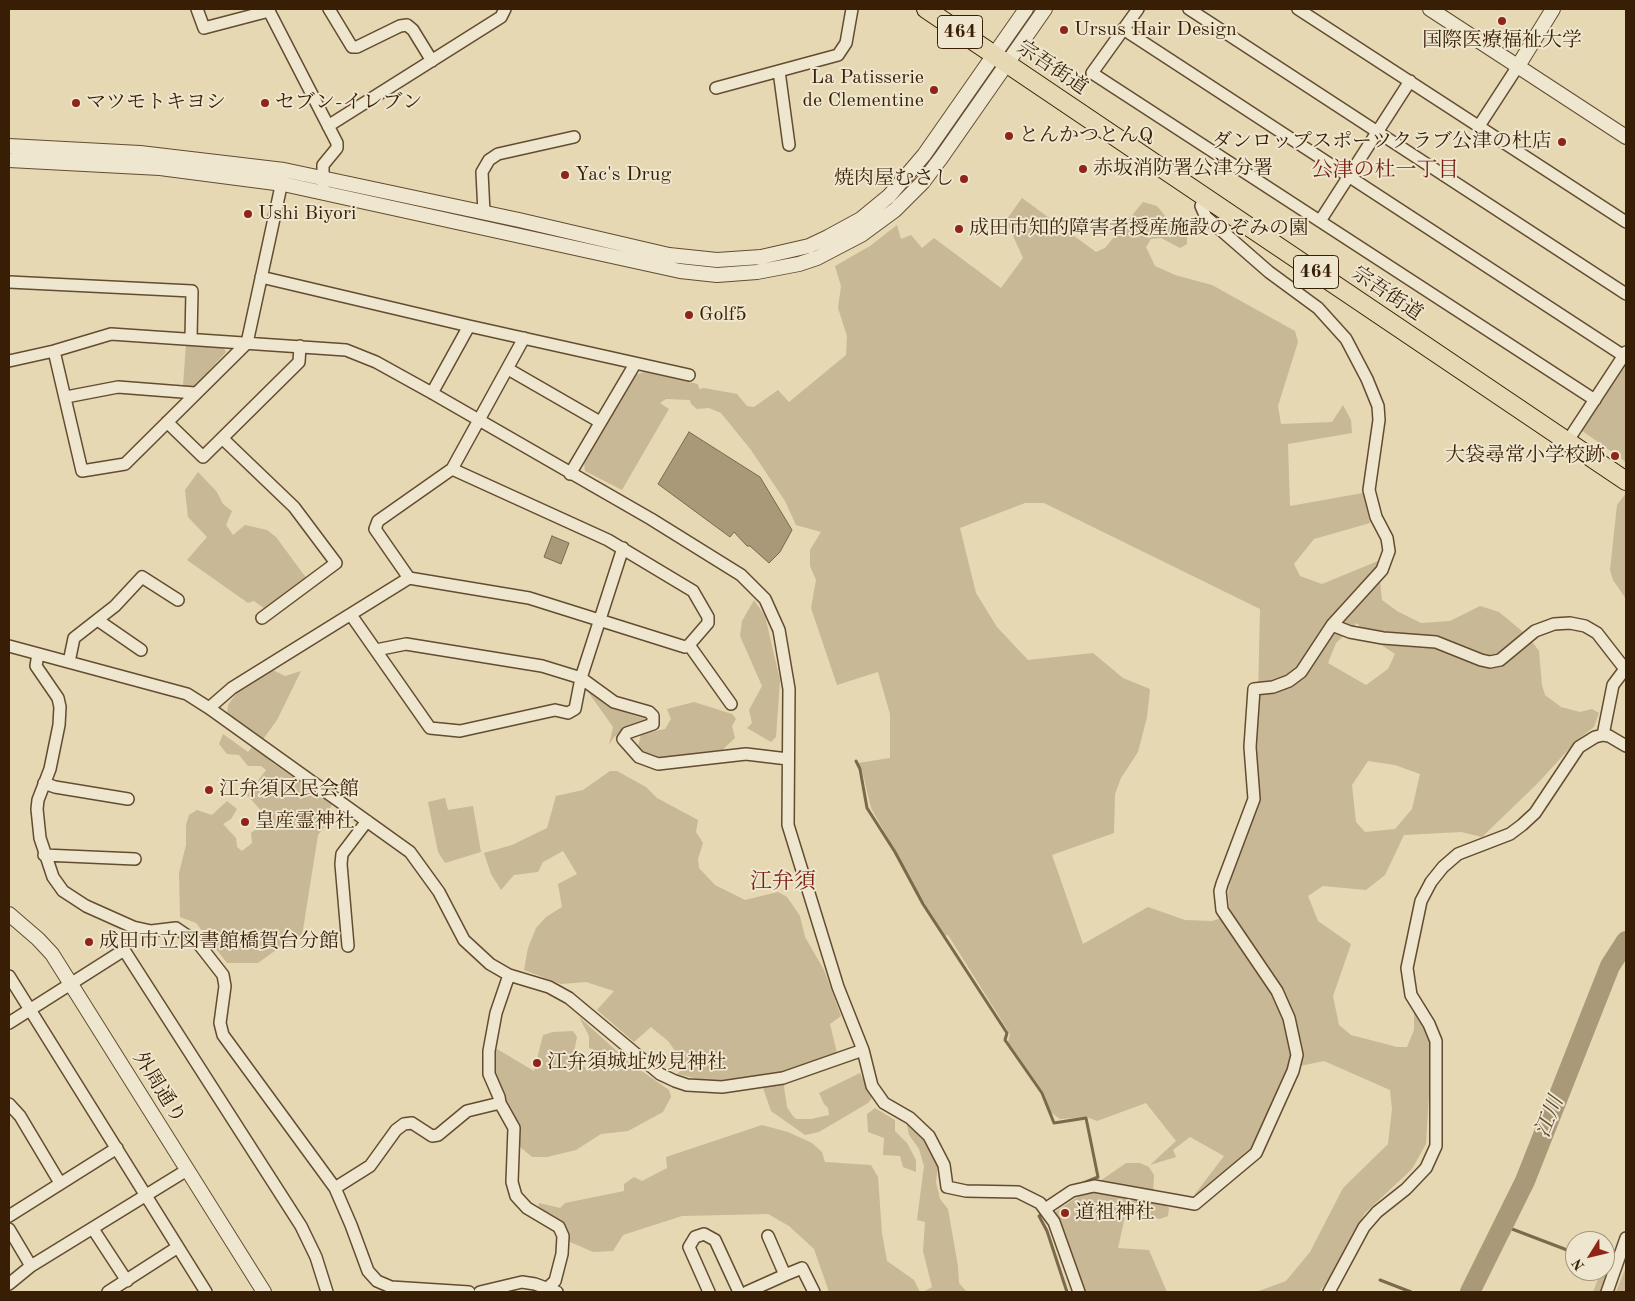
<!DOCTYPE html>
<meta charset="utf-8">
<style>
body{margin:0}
#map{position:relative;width:1635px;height:1301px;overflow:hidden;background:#e5d8b3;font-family:"Old Standard TT",serif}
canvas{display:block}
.frame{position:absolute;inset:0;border:10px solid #381e04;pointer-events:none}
.north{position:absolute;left:1565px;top:1231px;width:50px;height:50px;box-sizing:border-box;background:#eee6ce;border:1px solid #a5967d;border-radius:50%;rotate:234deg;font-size:14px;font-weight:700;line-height:20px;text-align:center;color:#381e04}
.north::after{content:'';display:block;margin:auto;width:18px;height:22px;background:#8f2418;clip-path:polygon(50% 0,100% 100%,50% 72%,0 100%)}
</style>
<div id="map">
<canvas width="1635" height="1301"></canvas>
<div class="frame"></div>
<div class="north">N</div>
</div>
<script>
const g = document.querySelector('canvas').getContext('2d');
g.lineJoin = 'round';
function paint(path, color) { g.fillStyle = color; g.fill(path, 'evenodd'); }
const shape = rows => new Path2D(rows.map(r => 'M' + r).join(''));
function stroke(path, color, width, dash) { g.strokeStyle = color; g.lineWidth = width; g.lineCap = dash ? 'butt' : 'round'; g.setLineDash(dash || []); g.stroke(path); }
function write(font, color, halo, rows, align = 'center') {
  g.font = font + ' "Old Standard TT","Noto Serif JP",serif'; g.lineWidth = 4; g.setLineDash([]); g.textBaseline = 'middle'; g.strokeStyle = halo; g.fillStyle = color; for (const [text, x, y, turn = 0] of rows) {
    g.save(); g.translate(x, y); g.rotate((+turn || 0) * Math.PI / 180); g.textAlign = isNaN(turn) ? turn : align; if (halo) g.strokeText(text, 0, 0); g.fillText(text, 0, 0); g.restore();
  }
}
const green = shape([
 [1022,198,1096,252,1105,248,1143,202,1157,206,1170,222,1187,232,1187,244,1180,248,1161,238,1151,239,1146,247,1155,266,1175,275,1212,285,1295,331,1298,342,1278,406,1281,424,1332,422,1343,405,1351,420,1352,433,1288,444,1290,506,1363,493,1370,523,1314,539,1294,564,1300,576,1322,584,1378,561,1382,600,1397,611,1421,623,1450,621,1480,606,1499,612,1528,636,1539,651,1542,685,1545,695,1561,707,1580,712,1592,709,1599,713,1594,727,1577,740,1539,782,1482,837,1461,832,1404,835,1385,875,1366,890,1323,886,1308,896,1318,921,1351,944,1333,996,1339,1025,1351,1035,1397,1047,1407,1047,1414,1030,1414,1009,1432,1041,1426,1144,1412,1169,1365,1213,1328,1281,1319,1292,1256,1292,1286,1281,1310,1252,1343,1188,1388,1144,1392,1109,1390,1090,1324,1061,1300,1066,1257,1147,1195,1201,1195,1194,1224,1156,1190,1137,1173,1150,1176,1157,1150,1165,1176,1141,1146,1103,1097,1121,1087,1117,1060,1119,1050,1112,1044,1093,1008,1042,1010,1034,948,935,944,936,924,903,871,808,862,770,858,763,890,758,890,714,878,672,837,685,811,608,816,580,810,566,810,550,821,532,796,525,785,501,751,450,721,413,709,408,697,409,691,404,690,400,666,399,660,403,669,409,622,490,585,471,584,462,636,375,644,372,698,384,699,389,704,388,737,394,747,406,754,407,778,390,789,402,846,355,847,336,838,308,841,286,835,266,870,246,897,225,901,239,911,235,922,248,934,238,1001,288,1023,258,1009,227,1004,223],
 [1025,503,1044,503,1260,609,1258,697,1253,748,1257,805,1237,851,1228,893,1230,915,1212,921,1185,920,1148,907,1083,944,1052,855,1114,833,1115,794,1121,778,1138,752,1147,717,1150,689,1123,678,1093,653,1028,660,997,627,976,593,960,528],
 [1357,623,1365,634,1395,654,1388,669,1366,685,1328,663,1336,643],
 [1368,761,1395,765,1420,774,1412,809,1395,829,1365,832,1356,822,1352,785],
 [186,344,223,347,226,352,194,387,183,386],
 [1626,361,1626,462,1581,430],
 [198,472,217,492,223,504,232,511,226,525,233,535,245,525,267,530,276,537,307,579,265,609,254,601,248,603,187,560,207,537,188,517,185,490],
 [1626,493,1626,599,1613,580,1610,570,1617,505],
 [754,600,765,616,780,680,776,737,771,742,747,728,752,723,749,710,762,686,740,636,742,621],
 [273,670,285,676,301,671,277,720,264,738,260,738,227,715,228,705,238,691],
 [586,689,612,708,648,720,624,730,614,737,609,745,613,727],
 [694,702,732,714,736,719,732,726,735,738,717,755,657,760,637,751,641,734,665,729,671,719,667,709],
 [223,734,248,752,254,745,274,764,332,803,325,826,318,835,302,936,276,950,258,963,227,963,196,923,180,917,179,873,186,845,186,825,189,815,197,810,212,815,227,801,237,809,231,819,223,824,236,838,237,847,242,851,252,843,251,833,259,827,265,815,247,795,266,770,261,766,248,766,239,755,227,754,219,744],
 [610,771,617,771,646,787,657,798,698,820,696,832,703,843,698,859,699,868,715,885,745,900,778,892,787,897,800,916,805,937,824,970,841,1016,830,1024,837,1053,787,1071,784,1087,787,1107,792,1115,796,1119,811,1119,829,1115,828,1108,824,1104,819,1093,860,1073,872,1098,868,1103,819,1132,805,1135,771,1111,762,1085,707,1081,677,1074,686,1066,668,1041,651,1027,634,1042,597,1010,614,991,586,982,561,984,524,970,528,948,536,928,546,917,562,907,558,884,577,874,563,851,543,862,538,872,514,875,501,890,491,874,484,853,512,845,547,828,556,796,583,790],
 [445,798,448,810,473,806,481,852,445,863,438,852,428,802],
 [579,1017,630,1063,669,1090,671,1097,663,1112,628,1131,601,1134,576,1150,547,1157,532,1157,519,1146,491,1066,493,1051,497,1049,534,1071,543,1035,553,1032,573,1031,577,1037,572,1063,599,1071,603,1053,589,1048,589,1036],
 [875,1108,895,1120,895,1131,907,1143,916,1160,916,1172,903,1167,900,1156,883,1155,884,1138,868,1132,867,1114],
 [762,1125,788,1132,812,1143,822,1152,825,1162,871,1165,878,1177,882,1233,887,1261,914,1280,920,1292,829,1292,814,1249,789,1226,768,1214,682,1216,623,1235,613,1251,593,1252,568,1241,538,1209,539,1203,560,1208,565,1203,624,1191,624,1184,634,1177,642,1181,667,1168,666,1157],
 [907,1125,923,1136,938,1164,936,1182,940,1199,948,1209,958,1266,959,1283,967,1292,923,1292,932,1287,923,1251,925,1222,917,1220,924,1166,919,1149,909,1135],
 [1126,1163,1140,1163,1149,1167,1154,1175,1153,1195,1169,1208,1168,1216,1160,1219,1126,1212,1118,1248,1149,1250,1167,1292,1084,1292,1054,1213],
 [1626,1267,1626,1292,1616,1292],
 [1605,1268,1608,1269,1600,1292,1593,1292,1601,1271,1605,1271]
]);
const water = shape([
 [689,432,760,477,792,530,780,552,769,563,750,546,747,546,734,532,730,537,658,484,689,432],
 [552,536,569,543,561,564,544,557,552,536]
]);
const stream = shape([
 [856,761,860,769,867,808,895,852,923,904,1007,1033,1005,1040,1042,1093,1054,1123,1086,1118,1098,1177,1081,1184],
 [1041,1215,1039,1216,1047,1231,1067,1292],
 [1505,1226,1507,1226],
 [1512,1229,1575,1253],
 [1605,1265,1609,1266],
 [1380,1280,1411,1292]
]);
const river = shape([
 [1470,1292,1525,1181,1610,966,1626,941]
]);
const minor = shape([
 [197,9,204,28,269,11],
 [268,9,337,143,337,148,323,165,323,187],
 [329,9,352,47,357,47,400,26,407,25,413,30,432,61],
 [1138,9,1092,73,1595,400],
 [1189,9,1626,294],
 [1298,9,1626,222],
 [1123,29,1624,356],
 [779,71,789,145],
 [716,88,838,55,846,43,852,9],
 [328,126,501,17,505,9],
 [1479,126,1518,66],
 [484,213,482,172,489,160,498,154,574,137],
 [1320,221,1410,81],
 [261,277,469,326,689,375],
 [9,282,192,291,191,338],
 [524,338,452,469,378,521,375,529,409,578,529,598,685,647,689,645,731,704],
 [54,351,82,471,125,464,247,343,283,177],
 [9,361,54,351,111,334,346,350,376,362,432,393,651,519,741,575,765,599,779,630,789,689,788,825,838,987,863,1050,872,1086,884,1103,910,1118,929,1136,944,1165,947,1187,966,1191,1018,1192,1040,1203,1054,1222,1079,1292],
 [508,369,600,422],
 [432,393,469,326],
 [66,397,118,387,195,393],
 [167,422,203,457,299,362,300,346],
 [222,438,294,507,336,563,262,618],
 [1567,442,1626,352],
 [452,469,608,540,693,591,708,617,708,623,689,645],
 [570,474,635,364],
 [351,615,430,728,460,731,555,710,568,713,575,709,581,678,623,548],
 [99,621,141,650],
 [1332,625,1350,632,1383,638,1436,642,1481,660,1490,662,1500,660,1535,631,1554,624,1570,623,1585,626,1597,633,1625,669,1613,685,1603,735],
 [9,646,187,694,209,708,410,852,439,892,464,940,490,964,509,975,549,987,569,998,660,1074,675,1081,687,1085,722,1087,783,1078,863,1050],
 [376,650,406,644,542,666,581,678,614,702,649,712,653,716,653,724,627,733,623,739,639,757,658,764,746,754,788,759],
 [38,654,36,666,58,698,60,707,59,725,50,769,38,800,37,809,40,838,53,877,63,891,86,906,133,927,151,931,176,928,198,943,223,975,225,986,220,1023,223,1035,335,1188,351,1225,368,1271,377,1281,391,1287,469,1292],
 [69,662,74,638,115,606,142,577,178,600],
 [209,708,232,688,409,578],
 [44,783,55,787,128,799],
 [44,855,135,859],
 [348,946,341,864,342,854,367,821],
 [509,975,496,1013,489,1051,489,1074,499,1097,500,1103,514,1128,512,1182,516,1196,527,1208,559,1227,563,1236,562,1254,555,1281,543,1292],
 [9,976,206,1292],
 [9,1023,124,950,301,1226,316,1257,327,1292],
 [9,1104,20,1116,60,1183],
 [335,1188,370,1166,396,1130,404,1124,412,1123,432,1136,438,1135,467,1111,500,1103],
 [1045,1209,1072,1191,1094,1186,1195,1204,1256,1153,1293,1071,1297,1055,1289,1018,1277,991,1222,910,1220,891,1222,884,1254,799,1250,747,1254,689,1273,687,1289,681,1301,672,1332,625,1382,570,1389,551,1387,538,1376,517,1369,490,1379,420,1378,406,1367,379,1346,339,1318,308,1269,272,1206,217,1201,206,1205,197],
 [9,1216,117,1148],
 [9,1229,31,1266],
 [93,1229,127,1281],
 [785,1275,802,1268,814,1292],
 [9,1284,31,1266,187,1170],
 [108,1292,178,1247],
 [480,1292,522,1282,535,1284,557,1292],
 [709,1292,689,1247,695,1237,704,1234,715,1240,739,1292],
 [747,1292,785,1275,768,1236],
 [1329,1292,1364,1227,1377,1212,1406,1189,1426,1168,1436,1146,1436,1041,1429,1024,1411,995,1407,968,1421,901,1431,882,1443,867,1458,854,1510,834,1522,825,1535,813,1579,747,1595,737,1603,735,1609,736,1626,746],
 [1607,1292,1626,1238]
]);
const tertiary = shape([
 [1430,9,1626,137],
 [1518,66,1553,9],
 [9,146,140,153,284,170,519,220,669,255,717,260,761,257,809,246,828,237,861,219,889,196,924,155,1026,9],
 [9,160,160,168,283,184,680,271,717,275,757,272,799,264,817,258,861,235,895,210,923,182,941,158,1045,9],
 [9,914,38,939,52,954,264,1292]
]);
const trunk = shape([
 [926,9,1626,481]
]);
const markers = [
 [1502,21,5,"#8f2418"],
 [1064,30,5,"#8f2418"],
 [934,90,5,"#8f2418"],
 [76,103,5,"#8f2418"],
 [265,103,5,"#8f2418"],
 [1009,136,5,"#8f2418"],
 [1562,142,5,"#8f2418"],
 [1083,169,5,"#8f2418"],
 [565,175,5,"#8f2418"],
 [964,179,5,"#8f2418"],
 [248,214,5,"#8f2418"],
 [959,229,5,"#8f2418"],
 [689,315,5,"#8f2418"],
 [1615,456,5,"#8f2418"],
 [209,790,5,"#8f2418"],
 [245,822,5,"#8f2418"],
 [89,942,5,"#8f2418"],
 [537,1063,5,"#8f2418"],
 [1065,1213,5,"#8f2418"]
];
const shields = [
 [960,32,45],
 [1316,272,45]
];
const shieldNames = [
 ["464",960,32],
 ["464",1316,272]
];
const poiNames = [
 ["Ursus Hair Design",1074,30],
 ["国際医療福祉大学",1502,41,"center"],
 ["La Patisserie",924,78,"right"],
 ["de Clementine",924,101,"right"],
 ["マツモトキヨシ",86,103],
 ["セブン-イレブン",275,103],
 ["とんかつとんQ",1019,136],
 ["ダンロップスポーツクラブ公津の杜店",1552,142,"right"],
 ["赤坂消防署公津分署",1093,169],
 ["Yac's Drug",575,175],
 ["焼肉屋むさし",954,179,"right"],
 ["Ushi Biyori",258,214],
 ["成田市知的障害者授産施設のぞみの園",969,229],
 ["Golf5",699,315],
 ["大袋尋常小学校跡",1605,456,"right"],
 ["江弁須区民会館",219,790],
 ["皇産霊神社",255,822],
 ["成田市立図書館橋賀台分館",99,942],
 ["江弁須城址妙見神社",547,1063],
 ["道祖神社",1075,1213]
];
const streetNames = [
 ["宗吾街道",1052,68,34],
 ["宗吾街道",1387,294,34],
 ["外周通り",159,1088,58]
];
const neighbourhoodNames = [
 ["公津の杜一丁目",1385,170]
];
const waterNames = [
 ["江川",1550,1117,-68]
];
const quarterNames = [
 ["江弁須",783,882]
];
paint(green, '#c8b895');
paint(water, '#aa9978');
stroke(water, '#7c684a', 1);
stroke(stream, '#7c684a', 3);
stroke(river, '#aa9978', 20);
stroke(minor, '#634c30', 14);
stroke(tertiary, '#634c30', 16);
stroke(trunk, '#381e04', 20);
stroke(minor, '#eee6ce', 11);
stroke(tertiary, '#eee6ce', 14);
stroke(trunk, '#e5d8b3', 18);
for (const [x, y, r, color] of markers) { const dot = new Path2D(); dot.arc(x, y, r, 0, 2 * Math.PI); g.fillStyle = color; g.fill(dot); stroke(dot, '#eee6ce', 2); }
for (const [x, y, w] of shields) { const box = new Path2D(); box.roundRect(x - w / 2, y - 16.5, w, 33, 4); g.fillStyle = '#eee6ce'; g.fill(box); stroke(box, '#381e04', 1); }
write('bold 19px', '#381e04', null, shieldNames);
write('20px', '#381e04', '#eee6ce', poiNames, 'left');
write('20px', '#381e04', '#eee6ce', streetNames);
write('21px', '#7a1f14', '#eee6ce', neighbourhoodNames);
write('italic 21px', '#60492d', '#eee6ce', waterNames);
write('22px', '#7a1f14', '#eee6ce', quarterNames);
</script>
